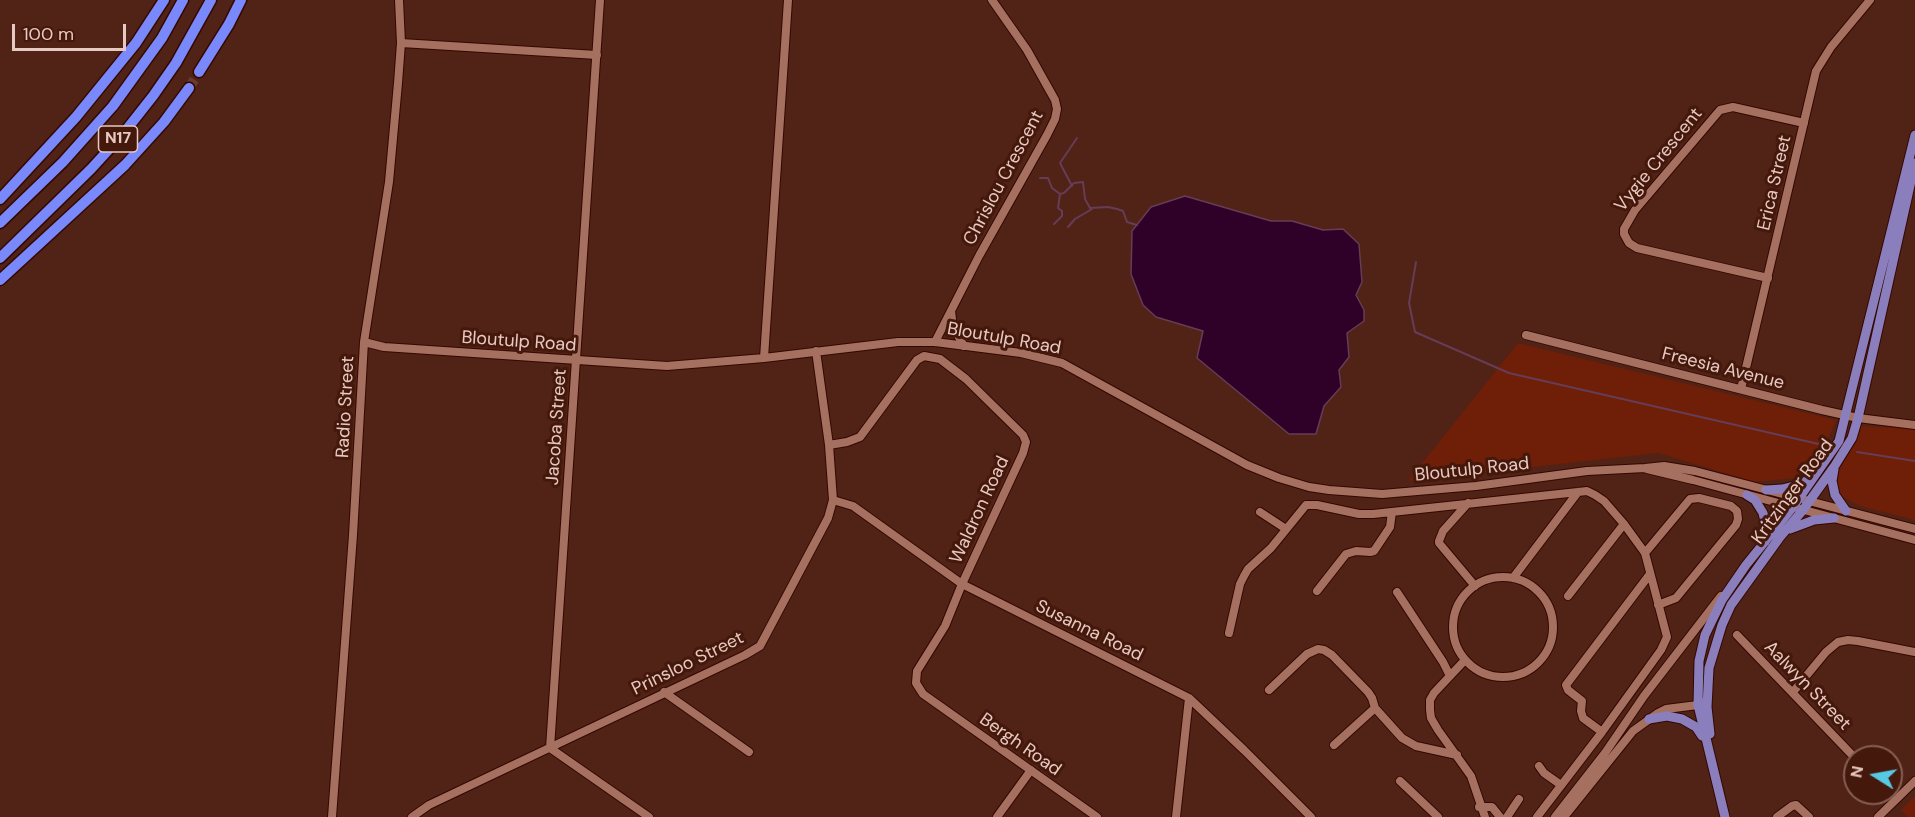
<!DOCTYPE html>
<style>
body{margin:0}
#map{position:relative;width:1915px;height:817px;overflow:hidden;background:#512216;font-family:"DM Sans",sans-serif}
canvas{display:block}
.north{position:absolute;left:1843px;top:745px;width:60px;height:60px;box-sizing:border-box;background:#45180c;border:2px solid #865f54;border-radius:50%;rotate:281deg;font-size:16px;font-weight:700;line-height:24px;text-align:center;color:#e8c9c1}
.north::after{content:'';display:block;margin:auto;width:21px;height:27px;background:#57c9e3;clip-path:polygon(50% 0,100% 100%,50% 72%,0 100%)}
.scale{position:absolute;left:12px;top:24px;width:114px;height:27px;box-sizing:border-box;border:3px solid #e8c9c1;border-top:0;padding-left:8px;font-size:18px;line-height:21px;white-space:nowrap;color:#e8c9c1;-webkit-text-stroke:4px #45180c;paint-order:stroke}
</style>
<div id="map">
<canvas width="1915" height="817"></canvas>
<div class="north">N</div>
<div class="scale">100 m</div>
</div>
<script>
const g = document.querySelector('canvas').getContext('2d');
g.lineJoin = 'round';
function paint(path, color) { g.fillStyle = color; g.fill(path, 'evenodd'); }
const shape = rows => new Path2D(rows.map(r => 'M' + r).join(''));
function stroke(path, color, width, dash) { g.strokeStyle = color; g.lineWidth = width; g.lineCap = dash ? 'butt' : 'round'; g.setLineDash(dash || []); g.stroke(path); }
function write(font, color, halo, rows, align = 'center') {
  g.font = font + ' "DM Sans",sans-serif'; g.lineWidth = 6; g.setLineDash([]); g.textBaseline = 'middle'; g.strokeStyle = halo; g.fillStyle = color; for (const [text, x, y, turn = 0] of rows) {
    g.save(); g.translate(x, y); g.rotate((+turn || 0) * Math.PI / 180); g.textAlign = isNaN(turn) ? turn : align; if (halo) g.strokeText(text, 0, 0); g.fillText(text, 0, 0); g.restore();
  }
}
const green = shape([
 [1518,343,1836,420,1825,448,1796,478,1755,482,1658,453,1408,481],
 [1861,426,1915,429,1915,520,1860,506,1837,494,1836,472],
 [1915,796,1915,817,1908,817,1901,810]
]);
const water = shape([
 [1185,196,1271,221,1292,221,1323,230,1343,229,1359,244,1362,282,1356,295,1364,310,1364,321,1347,333,1349,357,1339,370,1341,387,1324,406,1316,434,1289,434,1197,358,1203,331,1156,317,1143,305,1131,274,1132,231,1151,207,1185,196]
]);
const stream = shape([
 [1040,178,1048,178,1052,188,1060,194,1064,193,1074,183,1083,182,1085,199,1090,208,1108,207,1117,209,1123,211,1127,222,1137,225],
 [1072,186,1060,163,1077,138],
 [1054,224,1062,216,1062,211,1058,208,1060,194],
 [1068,227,1075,219,1092,209],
 [1416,262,1409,303,1415,332,1509,373,1823,445],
 [1857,452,1915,461]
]);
const highwayTunnel = shape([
 [189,88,199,72]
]);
const minor = shape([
 [600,0,550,748,649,817],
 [401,43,597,55],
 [1768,278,1637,248,1629,243,1624,234,1624,229,1635,210,1720,110,1733,107,1804,123],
 [951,311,953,327,964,346],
 [1526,335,1822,410,1858,418,1915,425],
 [364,342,384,347,667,366,764,358,898,342,935,342,1021,353,1062,363,1247,465,1279,478,1309,487,1329,490,1382,494,1476,486,1587,471,1645,468,1664,466,1695,471,1915,529],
 [935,342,979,256,1047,135,1055,119,1057,109,1055,100,1027,50,992,0],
 [764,358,788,0],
 [1741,389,1816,71,1831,47,1870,0],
 [829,445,847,442,860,437,917,360,924,356,940,359,966,379,1023,435,1026,442,1023,453,962,584,945,626,917,671,916,683,923,694,1097,817],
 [1647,469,1693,480,1915,540],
 [833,500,853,506,962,584,1189,698,1244,750,1311,817],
 [1468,503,1443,531,1439,541,1439,543,1475,586],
 [1260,512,1286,529],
 [1645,553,1690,499,1699,498,1731,506,1737,511,1738,519,1736,525,1676,598,1658,605],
 '1453 627a50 50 0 1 1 100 0a50 50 0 1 1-100 0Z',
 [1513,578,1578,492],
 [1317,591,1346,554,1356,551,1370,552,1374,551,1390,527,1392,512],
 [1397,592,1443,662,1450,676],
 [1568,596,1624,524],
 [1229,633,1240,584,1244,576,1248,569,1271,548,1306,505,1317,505,1359,514,1373,514,1578,492,1587,491,1595,495,1604,501,1624,524,1645,553,1667,637,1661,650,1602,732,1537,817],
 [1737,635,1855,758],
 [1465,660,1434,693,1430,700,1430,710,1431,718,1438,730,1471,776,1485,817],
 [1269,690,1307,654,1318,649,1324,650,1332,655,1368,692,1372,698,1375,708,1402,738,1416,746,1457,755],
 [664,692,749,752],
 [1793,692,1826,652,1838,642,1848,640,1858,641,1915,652],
 [1602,732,1583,718,1581,711,1582,701,1568,690,1566,685,1650,574],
 [1334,745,1375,708],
 [1539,766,1544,773,1561,785],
 [1400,781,1438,817],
 [1479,807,1492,807,1500,817],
 [332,817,353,535,364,342,389,182,398,83,401,43,399,0],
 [412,817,429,805,745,655,760,646,828,518,833,500,829,445,816,351],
 [997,817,1031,770],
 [1176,817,1189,698],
 [1507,817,1519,799],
 [1555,817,1605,753,1644,696,1721,596],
 [1564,817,1633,731,1658,713,1666,709,1698,705,1701,702],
 [1777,817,1792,806,1796,805,1809,817],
 [1878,817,1915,781]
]);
const major = shape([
 [1834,469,1832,481,1835,495,1846,511],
 [1766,490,1782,489,1798,485,1812,478],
 [1747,495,1755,500,1763,513,1766,526,1765,542],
 [1790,529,1814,520,1834,518],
 [1649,719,1667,716,1682,719,1696,727,1702,736],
 [1710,734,1707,707,1709,668,1722,625,1731,605,1780,537,1803,510,1834,467,1852,438,1858,418,1915,163],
 [1725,817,1698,705,1699,661,1705,635,1722,600,1746,565,1793,507,1839,441,1915,135]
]);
const highway = shape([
 [199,72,229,24,241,0],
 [0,199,76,117,136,43,164,0],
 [0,223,63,162,113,106,162,38,183,0],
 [0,258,91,169,123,134,153,96,176,63,211,0],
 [0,280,125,165,164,122,189,88]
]);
const shields = [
 [118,139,39]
];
const shieldNames = [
 ["N17",118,139]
];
const streetNames = [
 ["Vygie Crescent",1659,160,-51],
 ["Chrislou Crescent",1004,178,-62],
 ["Erica Street",1775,183,-77],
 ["Bloutulp Road",1004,339,10],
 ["Bloutulp Road",519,342,4],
 ["Freesia Avenue",1723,369,14],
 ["Radio Street",346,407,-87],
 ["Jacoba Street",557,427,-86],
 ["Bloutulp Road",1472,470,-6],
 ["Kritzinger Road",1793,492,-54],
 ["Waldron Road",980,510,-65],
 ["Susanna Road",1089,631,26],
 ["Prinsloo Street",688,664,-26],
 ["Aalwyn Street",1807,686,46],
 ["Bergh Road",1020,745,35]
];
paint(green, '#6f1e07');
paint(water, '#2f0028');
stroke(water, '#663c56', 1.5);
stroke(stream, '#663c56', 2);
stroke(highwayTunnel, '#683b30', 10, [10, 5]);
stroke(minor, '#340801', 10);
stroke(major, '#340801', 11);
stroke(highway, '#340801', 13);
stroke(minor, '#a67061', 8);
stroke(major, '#8b7ebd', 9);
stroke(highway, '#7988fa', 10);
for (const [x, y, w] of shields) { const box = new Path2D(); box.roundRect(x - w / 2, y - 13, w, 26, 4.5); g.fillStyle = '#45180c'; g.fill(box); stroke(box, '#e8c9c1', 1.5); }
write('bold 16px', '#e8c9c1', null, shieldNames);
write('18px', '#e8c9c1', '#45180c', streetNames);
</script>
